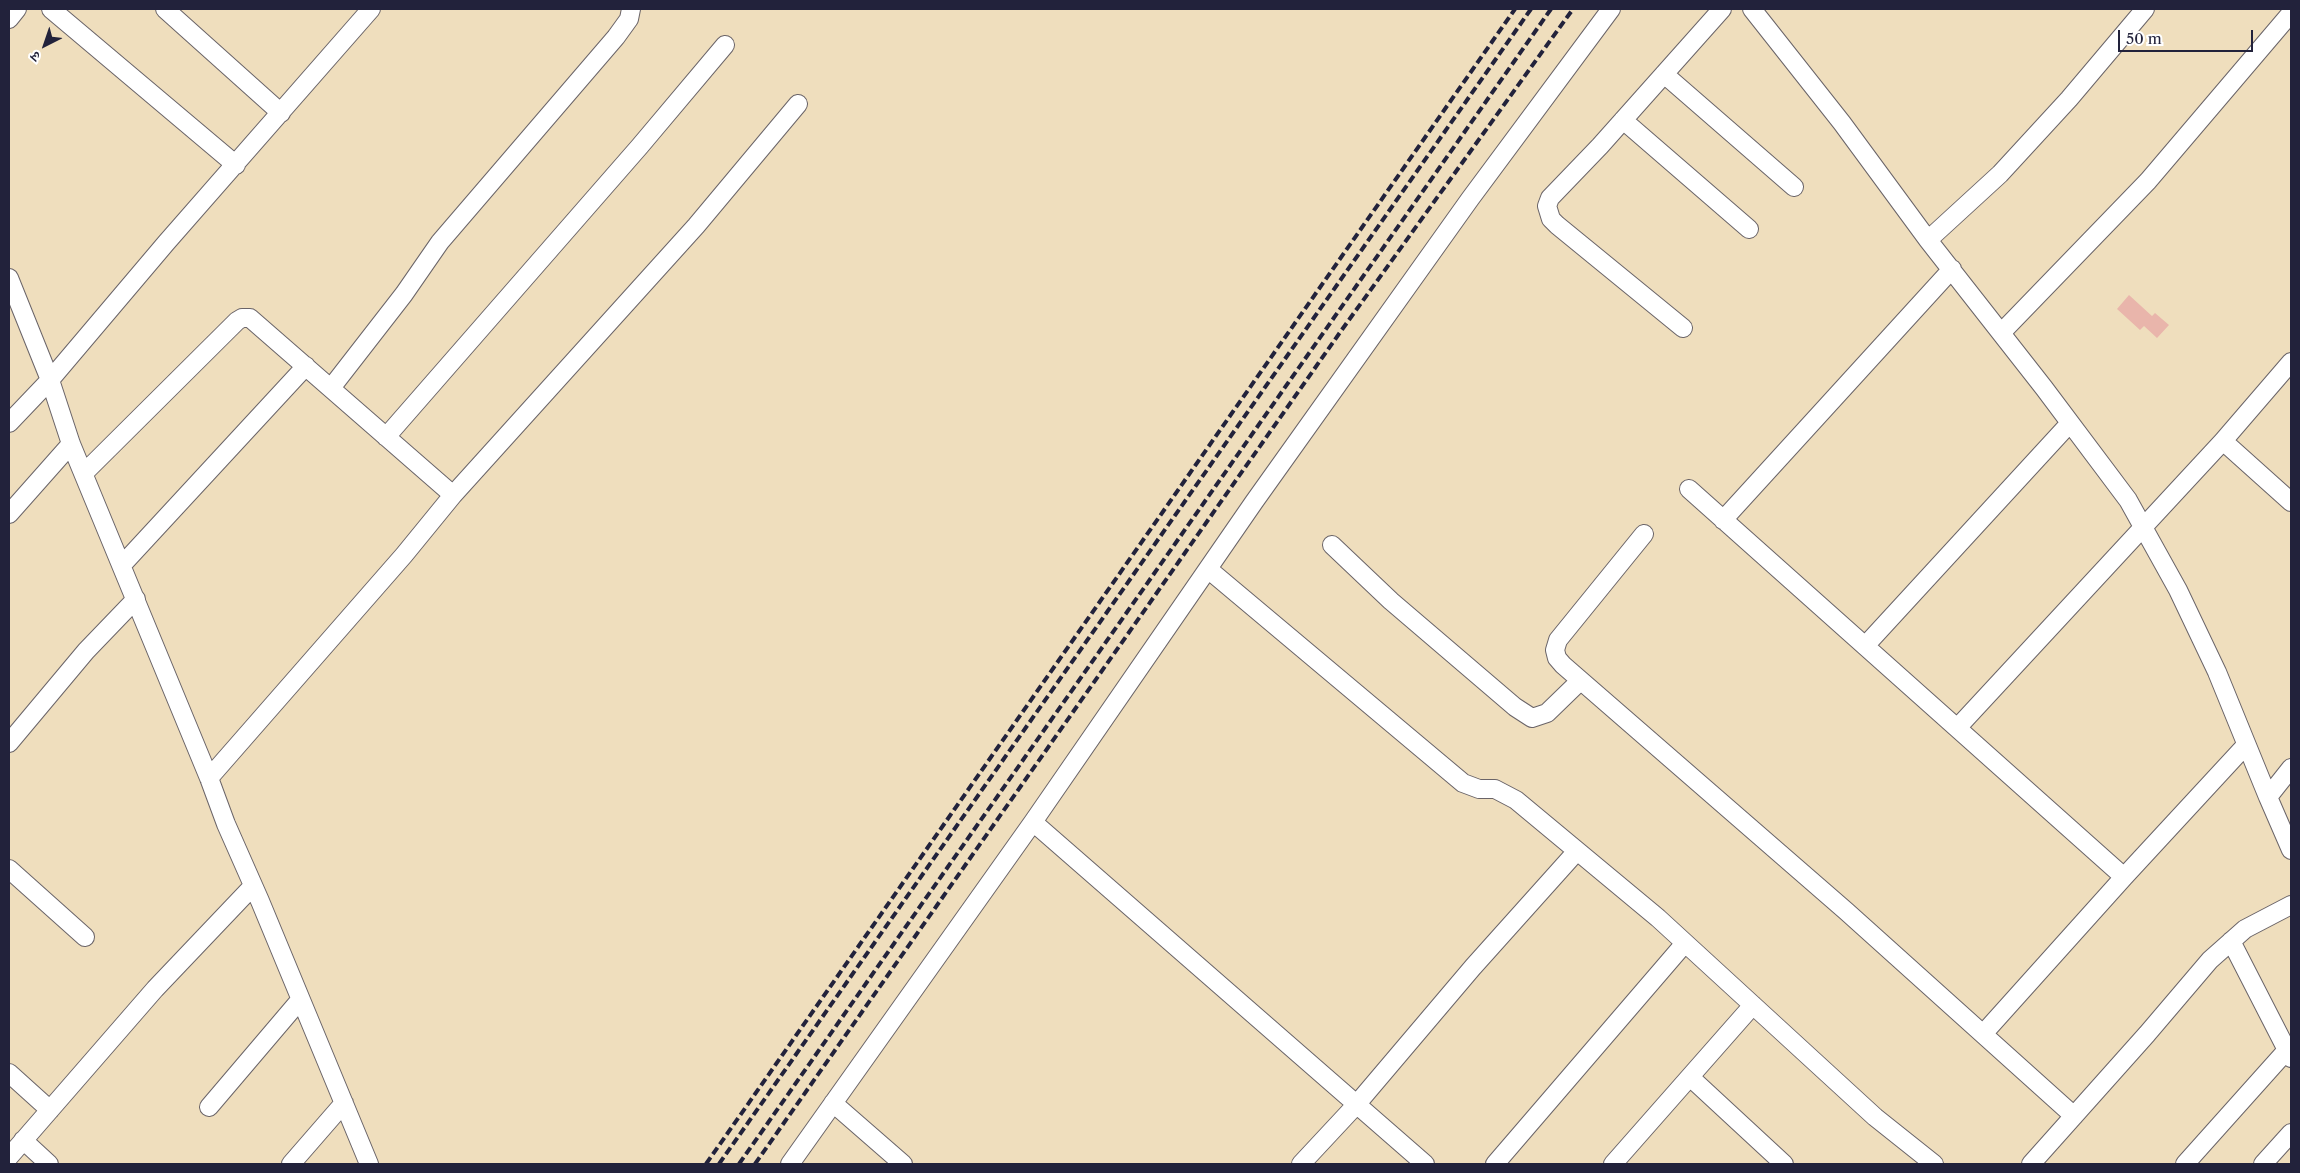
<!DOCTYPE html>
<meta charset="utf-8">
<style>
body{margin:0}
#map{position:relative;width:2300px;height:1173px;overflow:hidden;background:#efdebd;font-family:"Libre Caslon Text","Noto Serif Devanagari",serif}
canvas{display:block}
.frame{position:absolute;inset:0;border:10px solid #22223b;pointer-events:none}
.north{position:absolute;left:20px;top:20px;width:50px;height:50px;-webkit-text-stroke:4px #fff;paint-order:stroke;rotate:221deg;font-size:14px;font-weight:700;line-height:20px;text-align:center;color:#22223b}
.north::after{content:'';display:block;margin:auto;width:18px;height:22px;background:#22223b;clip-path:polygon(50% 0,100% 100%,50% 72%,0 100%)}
.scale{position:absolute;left:2118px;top:30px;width:135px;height:22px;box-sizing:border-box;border:2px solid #22223b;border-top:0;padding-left:6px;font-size:15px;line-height:18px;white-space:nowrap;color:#22223b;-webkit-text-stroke:4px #fff;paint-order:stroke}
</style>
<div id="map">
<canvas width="2300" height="1173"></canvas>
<div class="frame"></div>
<div class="north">उ</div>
<div class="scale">50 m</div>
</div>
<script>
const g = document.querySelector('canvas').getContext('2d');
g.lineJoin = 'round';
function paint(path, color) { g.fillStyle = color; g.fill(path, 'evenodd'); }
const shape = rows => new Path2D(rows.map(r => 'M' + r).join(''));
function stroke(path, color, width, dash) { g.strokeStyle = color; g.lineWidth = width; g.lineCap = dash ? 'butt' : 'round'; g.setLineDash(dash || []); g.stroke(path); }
const building = shape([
 [2129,295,2152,316,2155,313,2169,325,2157,338,2144,326,2140,330,2117,309]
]);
const street = shape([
 [51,9,236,165],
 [165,9,281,113],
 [1752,9,1842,123,1928,240,2044,388,2128,500,2178,590,2217,672,2268,797],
 [9,19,17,9],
 [1664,74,1794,187],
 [1623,120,1749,229],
 [1928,240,2000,174,2069,99,2145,9],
 [9,278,50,380,71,444,209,778,226,824,260,901,369,1164],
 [1683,328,1557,225,1551,219,1547,206,1550,198,1600,146,1722,9],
 [2001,333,2148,181,2291,13],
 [331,388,404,294,440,242,616,37,629,19,631,9],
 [9,423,50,380,166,243,371,9],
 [386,437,640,146,725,45],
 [2223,441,2291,502],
 [84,473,237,321,242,318,250,318,453,495],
 [1689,489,2124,877],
 [9,514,71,444],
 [1723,520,1952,269],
 [1644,534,1558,640,1555,650,1557,658,1563,665,1846,911,2074,1116],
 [1332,545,1391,601,1515,707,1532,718,1547,713,1580,681],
 [122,565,306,366],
 [1208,569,1463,783,1479,789,1495,789,1516,800,1658,918,1875,1117,1934,1164],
 [1865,646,2070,423],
 [1958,727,2223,441,2291,362],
 [9,743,86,651,136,599],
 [2291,768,2268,797,2291,850],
 [209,778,404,555,453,495,696,226,798,104],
 [1033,822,1425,1164],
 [9,869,85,937],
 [2231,941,2291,1058],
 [1983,1034,2124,877,2246,745],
 [9,1073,50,1110],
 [1690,1077,1784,1164],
 [833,1103,903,1164],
 [209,1107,300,1000],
 [23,1140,49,1164],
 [9,1157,155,989,253,886],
 [291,1164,344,1103],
 [790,1164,1033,822,1254,502,1470,199,1611,9],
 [1301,1164,1356,1105,1473,967,1577,851],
 [1495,1164,1685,943],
 [1613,1164,1753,1005],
 [2031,1164,2147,1034,2210,960,2245,929,2291,905],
 [2185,1164,2287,1050],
 [2263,1164,2291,1133]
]);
const rail = shape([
 [706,1164,1515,9],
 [719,1164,1531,9],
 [739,1164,1551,9],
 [755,1164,1341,331,1573,9]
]);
paint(building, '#e9b5ab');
stroke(street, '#6a6468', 20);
stroke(street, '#fff', 18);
stroke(rail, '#22223b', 4, [8, 4]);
</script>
